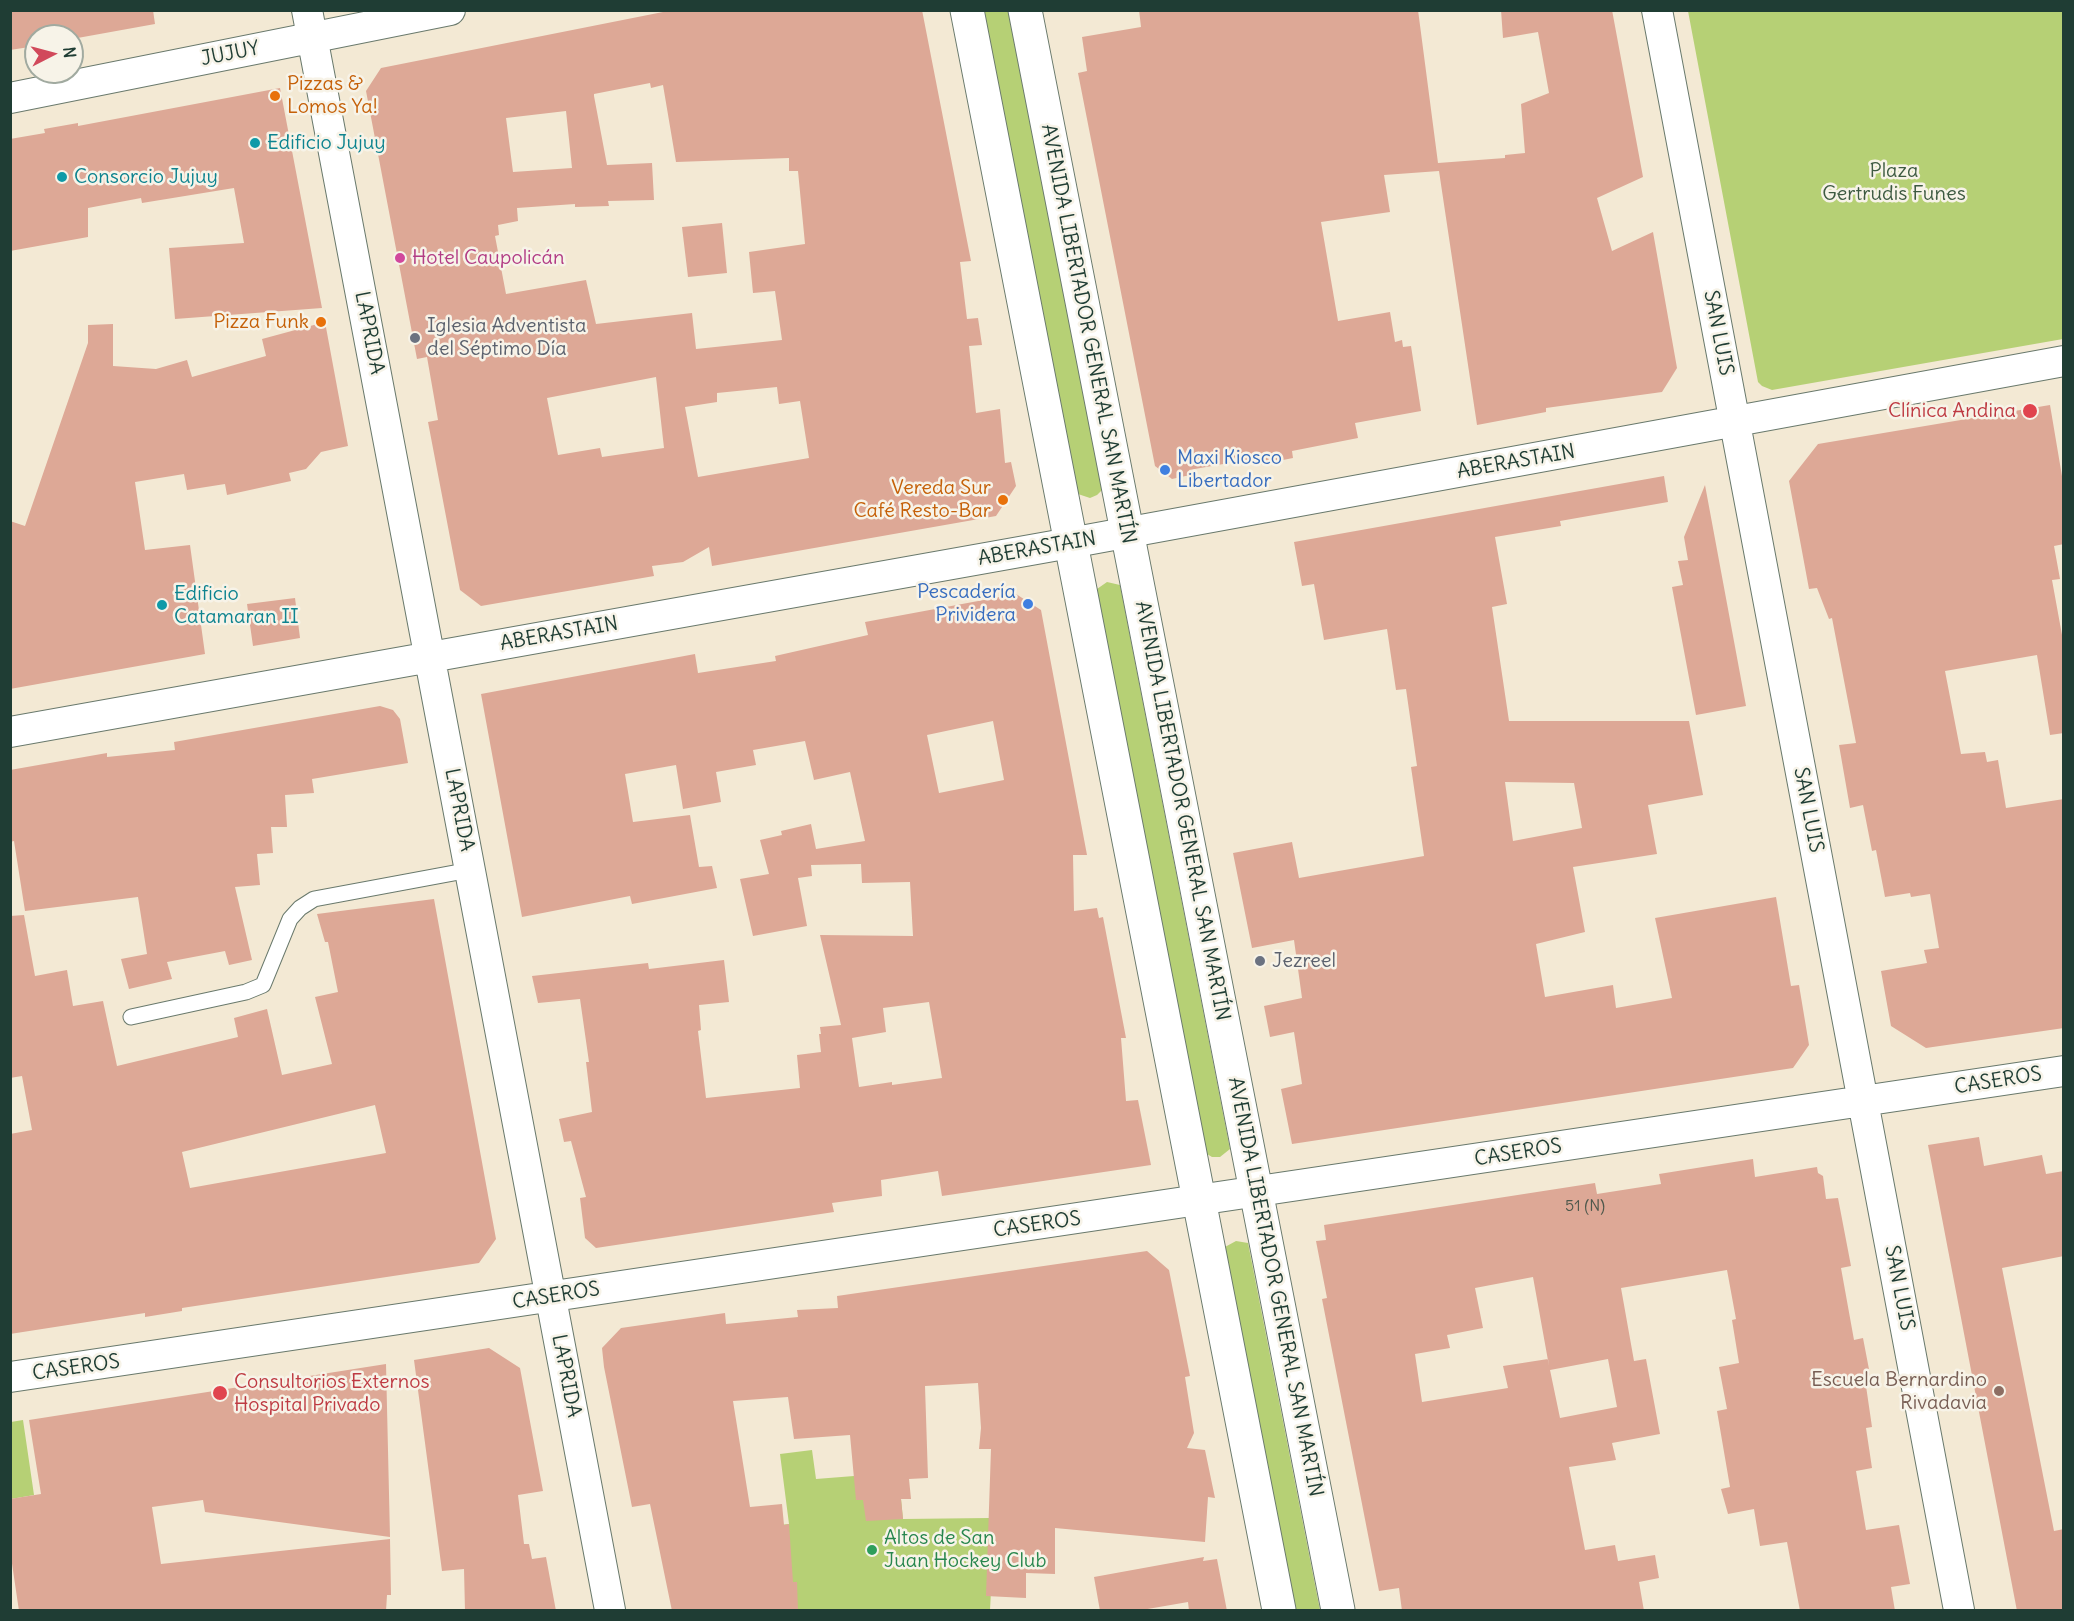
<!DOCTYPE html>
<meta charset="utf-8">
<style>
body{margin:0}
#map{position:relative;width:2074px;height:1621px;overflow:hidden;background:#f3e9d4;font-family:Delius,sans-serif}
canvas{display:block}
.frame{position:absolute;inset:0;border:12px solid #1f3d34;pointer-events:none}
.north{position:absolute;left:24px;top:24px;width:60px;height:60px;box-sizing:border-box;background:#f7f3e8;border:2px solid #a1aaa0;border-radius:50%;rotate:84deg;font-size:16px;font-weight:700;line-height:24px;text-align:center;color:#1f3d34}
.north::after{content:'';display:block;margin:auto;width:21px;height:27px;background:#d1495b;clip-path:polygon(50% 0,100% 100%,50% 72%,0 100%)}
</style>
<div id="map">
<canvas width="2074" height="1621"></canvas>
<div class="frame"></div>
<div class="north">N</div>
</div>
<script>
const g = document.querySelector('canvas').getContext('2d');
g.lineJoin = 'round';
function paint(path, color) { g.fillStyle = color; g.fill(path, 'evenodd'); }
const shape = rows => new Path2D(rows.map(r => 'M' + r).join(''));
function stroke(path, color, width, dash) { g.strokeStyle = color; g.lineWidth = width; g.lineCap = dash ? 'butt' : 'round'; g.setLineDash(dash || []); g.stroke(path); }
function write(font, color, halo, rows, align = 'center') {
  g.font = font + ' Delius,sans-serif'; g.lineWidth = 5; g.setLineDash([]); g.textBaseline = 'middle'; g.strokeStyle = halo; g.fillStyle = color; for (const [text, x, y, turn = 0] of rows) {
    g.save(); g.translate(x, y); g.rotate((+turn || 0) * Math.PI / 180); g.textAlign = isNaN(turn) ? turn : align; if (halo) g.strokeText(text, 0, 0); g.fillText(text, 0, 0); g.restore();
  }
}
const green = shape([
 [984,11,1008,11,1102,490,1097,495,1090,498,1078,494],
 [1688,11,2063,11,2063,339,1772,390,1762,386,1758,382],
 [1107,582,1120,585,1230,1149,1220,1157,1212,1157,1207,1154,1097,589],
 [1236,1241,1248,1243,1320,1610,1296,1610,1225,1247],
 [23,1420,34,1495,11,1499,11,1422],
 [812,1450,816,1479,854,1476,901,1499,903,1519,989,1518,992,1572,990,1610,760,1610,753,1528,789,1524,780,1454]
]);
const building = shape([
 [10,10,153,10,155,24,72,39,72,36,36,36,36,46,10,50],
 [673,10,922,10,971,261,960,262,967,319,978,318,982,345,969,346,976,413,1000,409,1005,463,1011,462,1016,486,996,516,712,566,709,547,683,562,652,566,654,576,481,606,460,590,428,422,438,420,427,357,417,359,366,91,381,68],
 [650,83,651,88,663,85,676,162,789,158,789,171,798,171,805,244,749,252,753,293,775,291,782,340,696,349,692,313,596,324,586,280,506,294,495,236,499,235,498,225,518,221,517,208,575,204,575,207,609,206,608,201,654,200,652,163,607,165,594,96,594,94],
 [566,111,572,168,513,172,506,118],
 [656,377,664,448,602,457,600,448,558,455,547,398],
 [777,387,779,404,800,401,809,458,698,477,685,407,717,402,717,393],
 [1139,10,1418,10,1438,163,1505,158,1505,155,1525,153,1521,104,1549,93,1538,32,1503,38,1501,10,1612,10,1643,177,1597,198,1612,251,1653,232,1677,368,1662,392,1546,408,1546,412,1477,425,1439,171,1384,175,1390,212,1321,222,1338,321,1390,312,1395,342,1402,340,1403,347,1411,346,1421,411,1355,423,1358,438,1292,451,1293,458,1253,466,1252,459,1189,470,1190,475,1172,479,1155,466,1078,73,1087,71,1082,37,1141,27],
 [280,88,322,308,175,319,169,248,244,243,234,188,142,203,141,198,88,208,88,237,10,251,10,139,45,133,44,129,78,123,78,126],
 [722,223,727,273,688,277,682,227],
 [325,322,348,446,321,452,306,469,289,473,291,481,227,495,225,484,187,490,184,474,135,482,145,550,190,545,205,654,10,689,10,521,25,526,88,343,88,325,113,324,113,366,156,369,187,360,192,377,266,356,262,339],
 [2050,405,2064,488,2064,544,2054,546,2060,579,2052,580,2064,646,2064,733,2050,735,2037,655,1945,671,1961,754,1985,752,1987,762,1998,760,2006,808,2064,799,2064,1028,1926,1048,1891,1026,1881,971,1927,963,1924,950,1939,948,1930,894,1911,897,1910,893,1885,897,1876,850,1872,851,1863,805,1850,808,1839,745,1856,743,1832,618,1829,619,1817,588,1809,589,1789,481,1818,444],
 [1664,476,1668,502,1560,521,1561,526,1495,537,1507,604,1492,607,1509,721,1689,721,1703,795,1648,805,1657,854,1573,867,1585,932,1536,944,1545,997,1613,985,1616,1008,1672,998,1655,918,1776,897,1791,986,1799,985,1809,1045,1793,1068,1292,1144,1281,1089,1302,1084,1294,1032,1270,1037,1264,1006,1302,998,1294,940,1252,948,1233,853,1292,842,1299,878,1424,856,1411,767,1417,766,1406,689,1396,690,1387,629,1324,640,1314,584,1302,586,1294,542],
 [1505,782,1574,783,1582,828,1513,841],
 [1705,485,1746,706,1696,715,1672,587,1683,585,1678,561,1688,560,1684,537],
 [1016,594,1041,610,1087,855,1073,855,1074,911,1097,908,1099,918,1103,917,1126,1038,1121,1038,1126,1101,1138,1100,1151,1165,942,1196,938,1171,881,1180,882,1196,832,1203,834,1212,596,1248,585,1238,580,1198,586,1197,571,1141,564,1142,559,1119,592,1112,586,1062,589,1062,580,999,538,1003,532,976,648,963,649,969,724,960,729,1002,699,1005,701,1030,698,1031,706,1098,800,1088,797,1055,821,1052,819,1034,821,1034,820,1027,841,1025,820,935,913,936,910,882,862,883,861,864,811,865,812,876,798,878,807,926,753,936,740,879,769,874,760,840,782,835,781,831,811,824,816,849,865,841,850,772,814,780,805,741,753,750,756,765,716,772,721,802,683,809,676,765,625,774,633,822,690,815,699,867,712,866,717,888,632,904,630,896,522,917,481,694,695,654,698,673,776,661,775,656,868,635,865,622],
 [993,721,1004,780,939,793,927,735],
 [929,1002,942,1078,892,1085,892,1082,859,1087,852,1038,886,1032,883,1008],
 [295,598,300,638,253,646,247,604],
 [380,706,393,710,400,719,408,763,312,779,314,793,285,795,287,827,271,827,273,853,257,854,260,885,235,887,252,960,229,965,225,951,167,962,172,979,129,989,121,959,147,954,138,897,25,911,14,841,10,842,10,770,107,753,107,757,175,750,174,742],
 [434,899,496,1239,479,1263,182,1308,182,1311,145,1317,145,1313,10,1334,10,1134,32,1130,22,1076,10,1078,10,916,24,915,35,976,67,970,73,1006,103,1001,117,1066,238,1037,234,1018,267,1009,282,1075,332,1064,315,997,338,992,328,942,325,942,317,914],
 [375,1105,386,1153,190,1188,182,1152],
 [1979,1137,1984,1166,2042,1155,2046,1174,2064,1171,2064,1256,2002,1268,2054,1531,2064,1529,2064,1611,2017,1611,1928,1145],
 [1753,1159,1755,1177,1817,1167,1818,1173,1823,1176,1826,1199,1838,1198,1851,1266,1841,1268,1854,1340,1863,1338,1872,1385,1866,1386,1872,1427,1866,1428,1872,1468,1856,1471,1866,1530,1899,1525,1910,1584,1891,1587,1895,1611,1800,1611,1787,1542,1760,1546,1754,1509,1728,1514,1721,1489,1730,1487,1717,1411,1727,1409,1719,1367,1739,1363,1732,1320,1736,1319,1727,1270,1621,1288,1634,1361,1646,1359,1660,1434,1612,1443,1616,1460,1569,1467,1585,1550,1615,1545,1618,1561,1655,1555,1659,1578,1639,1582,1644,1611,1402,1611,1399,1588,1379,1591,1322,1299,1327,1298,1316,1241,1326,1240,1324,1225,1595,1183,1597,1194,1661,1184,1659,1174],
 [1533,1277,1549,1366,1548,1359,1503,1366,1508,1388,1422,1402,1415,1354,1450,1348,1447,1335,1483,1328,1475,1288],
 [1608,1359,1617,1407,1560,1418,1550,1370],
 [1147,1251,1169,1270,1190,1376,1185,1377,1194,1433,1187,1448,1205,1450,1215,1498,1208,1497,1205,1542,1055,1528,1055,1574,1026,1573,1026,1598,986,1596,991,1449,979,1449,981,1428,978,1383,925,1386,928,1478,909,1479,911,1499,901,1499,903,1519,866,1521,863,1500,856,1500,850,1435,794,1439,788,1397,733,1401,750,1507,782,1504,784,1525,789,1524,793,1582,797,1582,798,1611,672,1611,650,1504,632,1507,604,1367,602,1348,621,1328,725,1313,726,1324,798,1317,797,1310,838,1308,837,1296],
 [489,1348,520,1368,543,1491,518,1495,524,1544,529,1544,532,1559,546,1557,556,1611,465,1611,464,1569,442,1571,414,1360],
 [386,1364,390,1537,205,1512,203,1500,152,1507,161,1564,390,1539,391,1595,387,1595,386,1611,19,1611,10,1550,10,1499,41,1494,29,1420],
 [1204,1557,1203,1561,1217,1559,1227,1611,1189,1611,1188,1602,1136,1611,1100,1611,1094,1577]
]);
const lane = shape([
 [131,1017,246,992,263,985,290,919,300,908,314,899,470,870]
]);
const street = shape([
 [307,10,610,1610],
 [1657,10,1959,1610],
 [10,98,450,10],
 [10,732,1070,543,2064,361],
 [10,1377,2064,1071]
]);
const primary = shape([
 [967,10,1279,1610],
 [1025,10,1338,1610]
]);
const markers = [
 [275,96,6,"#e8710a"],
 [255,143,6,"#0f9aa8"],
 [62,177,6,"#0f9aa8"],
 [400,258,6,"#d1479c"],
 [321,322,6,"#e8710a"],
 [415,338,6,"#6b7280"],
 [2030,411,8,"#e0444e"],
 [1165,470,6,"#3f7fe0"],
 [1003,500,6,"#e8710a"],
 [1028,604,6,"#3f7fe0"],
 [162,605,6,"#0f9aa8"],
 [1260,961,6,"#6b7280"],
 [1999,1391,6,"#8d6e63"],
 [220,1393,8,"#e0444e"],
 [872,1550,6,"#2e9e5b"]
];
const numberNames = [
 ["51 (N)",1585,1206]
];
const streetNames = [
 ["JUJUY",230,54,-11],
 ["LAPRIDA",369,333,79],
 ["SAN LUIS",1718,333,79],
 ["AVENIDA LIBERTADOR GENERAL SAN MARTÍN",1088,334,79],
 ["ABERASTAIN",1516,462,-10],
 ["ABERASTAIN",1037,549,-10],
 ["ABERASTAIN",559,634,-10],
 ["LAPRIDA",459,810,79],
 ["SAN LUIS",1808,810,79],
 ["AVENIDA LIBERTADOR GENERAL SAN MARTÍN",1182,811,79],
 ["CASEROS",1998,1081,-9],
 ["CASEROS",1518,1153,-9],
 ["CASEROS",1037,1225,-8],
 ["AVENIDA LIBERTADOR GENERAL SAN MARTÍN",1275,1287,79],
 ["SAN LUIS",1899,1288,79],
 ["CASEROS",556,1296,-9],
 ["CASEROS",76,1368,-8],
 ["LAPRIDA",566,1376,79]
];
const foodNames = [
 ["Pizzas &",287,84,"left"],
 ["Lomos Ya!",287,107,"left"],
 ["Pizza Funk",309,322],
 ["Vereda Sur",991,488],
 ["Café Resto-Bar",991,511]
];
const cultureNames = [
 ["Edificio Jujuy",267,143],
 ["Consorcio Jujuy",74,177],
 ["Edificio",174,594],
 ["Catamaran II",174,617]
];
const parkNames = [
 ["Plaza",1894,171],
 ["Gertrudis Funes",1894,194]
];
const hotelNames = [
 ["Hotel Caupolicán",412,258]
];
const worshipNames = [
 ["Iglesia Adventista",427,326],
 ["del Séptimo Día",427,349],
 ["Jezreel",1272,961]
];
const healthNames = [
 ["Clínica Andina",2016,411],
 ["Consultorios Externos",234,1382,"left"],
 ["Hospital Privado",234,1405,"left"]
];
const shopNames = [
 ["Maxi Kiosco",1177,458],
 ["Libertador",1177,481],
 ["Pescadería",1016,592,"right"],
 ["Prividera",1016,615,"right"]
];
const educationNames = [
 ["Escuela Bernardino",1987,1380],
 ["Rivadavia",1987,1403]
];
const leisureNames = [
 ["Altos de San",884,1538],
 ["Juan Hockey Club",884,1561]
];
paint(green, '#b6d075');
paint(building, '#dda896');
stroke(lane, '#69796c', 17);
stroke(street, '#69796c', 32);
stroke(primary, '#69796c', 35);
stroke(lane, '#fff', 15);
stroke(street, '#fff', 30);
stroke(primary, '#fff', 33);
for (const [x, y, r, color] of markers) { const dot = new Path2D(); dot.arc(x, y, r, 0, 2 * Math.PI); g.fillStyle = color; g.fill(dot); stroke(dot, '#f7f3e8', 2); }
write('16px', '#4e584c', null, numberNames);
write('20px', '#1f3d34', '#f7f3e8', streetNames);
write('20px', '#c56008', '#f7f3e8', foodNames, 'right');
write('20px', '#0d838f', '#f7f3e8', cultureNames, 'left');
write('20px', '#3d5a41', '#f7f3e8', parkNames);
write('20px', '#b23c85', '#f7f3e8', hotelNames, 'left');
write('20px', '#5b616d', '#f7f3e8', worshipNames, 'left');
write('20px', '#be3a42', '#f7f3e8', healthNames, 'right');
write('20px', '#366cbe', '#f7f3e8', shopNames, 'left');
write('20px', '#785e54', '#f7f3e8', educationNames, 'right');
write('20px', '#27864d', '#f7f3e8', leisureNames, 'left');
</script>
